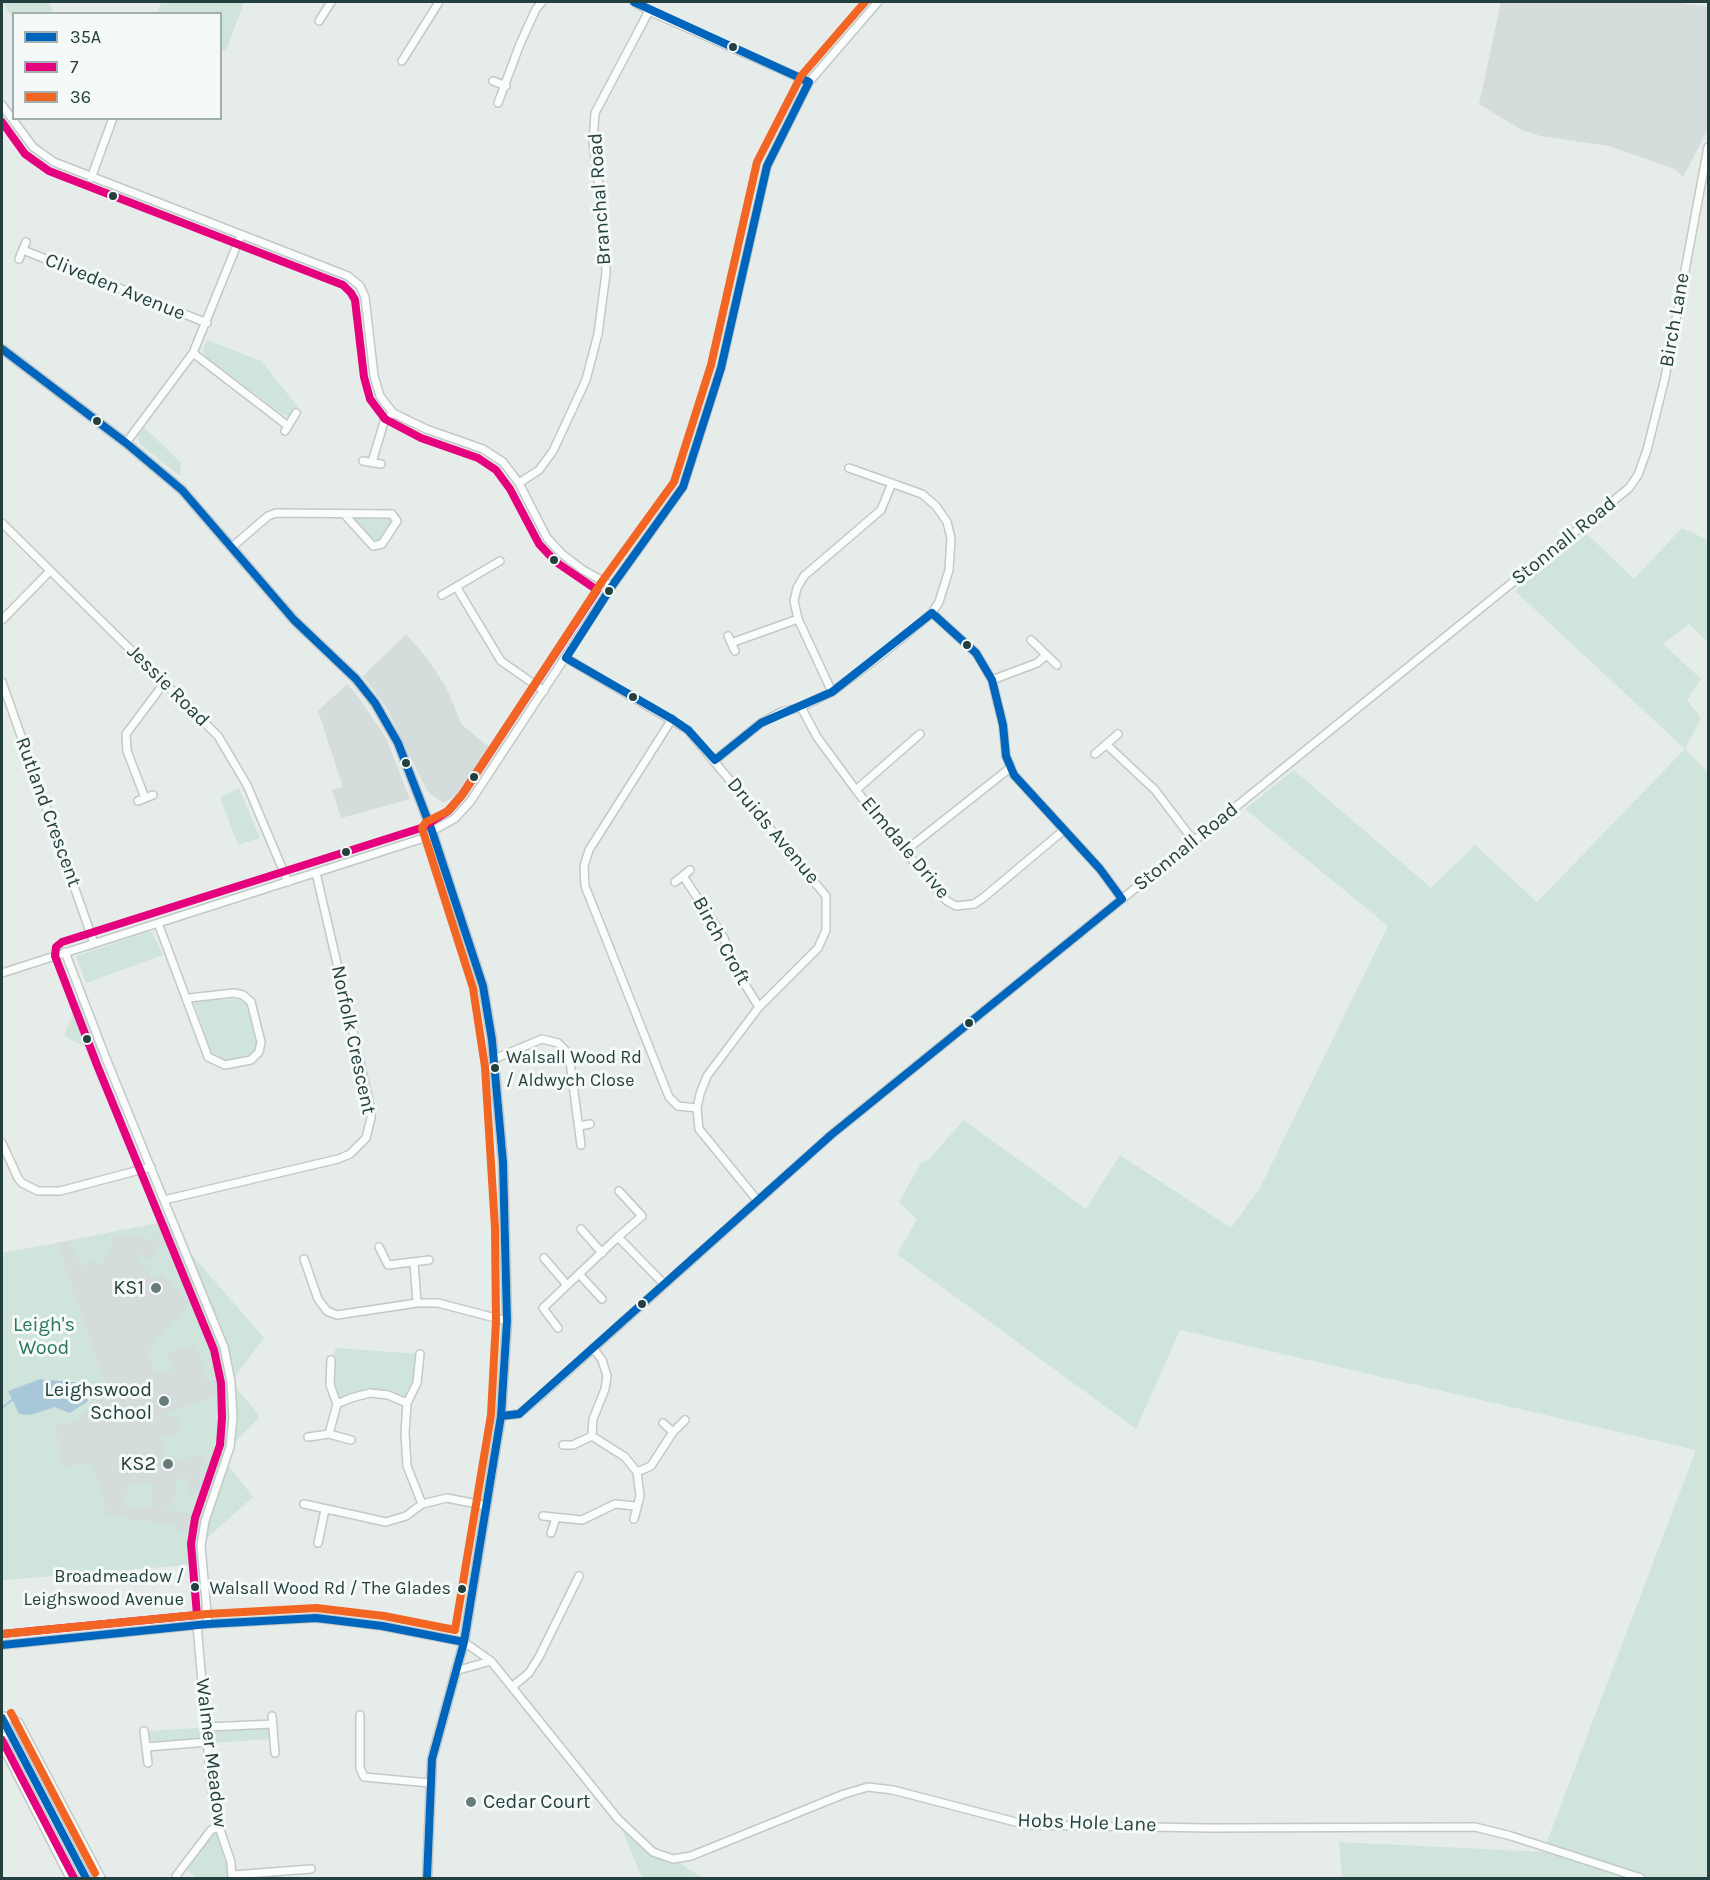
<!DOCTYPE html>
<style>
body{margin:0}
#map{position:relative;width:1710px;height:1880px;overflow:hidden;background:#e6ecea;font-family:Karla,sans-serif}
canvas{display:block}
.frame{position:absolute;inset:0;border:3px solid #23403e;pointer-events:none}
.legend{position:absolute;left:12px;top:12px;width:210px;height:108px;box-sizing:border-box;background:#f5faf8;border:2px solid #a1b0ae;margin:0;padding:8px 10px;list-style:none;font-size:18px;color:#23403e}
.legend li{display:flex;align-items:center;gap:12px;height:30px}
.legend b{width:30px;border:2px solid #a1b0ae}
</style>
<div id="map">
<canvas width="1710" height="1880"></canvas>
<div class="frame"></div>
<ul class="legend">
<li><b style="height:8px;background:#0065bd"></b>35A</li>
<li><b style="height:8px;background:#e5007d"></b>7</li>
<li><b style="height:8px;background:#f26522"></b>36</li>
</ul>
</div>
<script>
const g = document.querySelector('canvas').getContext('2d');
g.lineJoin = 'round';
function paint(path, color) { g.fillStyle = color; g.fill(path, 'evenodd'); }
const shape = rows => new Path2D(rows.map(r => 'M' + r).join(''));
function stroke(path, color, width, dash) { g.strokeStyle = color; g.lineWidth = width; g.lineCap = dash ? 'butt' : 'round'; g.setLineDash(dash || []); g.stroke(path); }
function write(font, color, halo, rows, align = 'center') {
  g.font = font + ' Karla,sans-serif'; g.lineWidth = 6; g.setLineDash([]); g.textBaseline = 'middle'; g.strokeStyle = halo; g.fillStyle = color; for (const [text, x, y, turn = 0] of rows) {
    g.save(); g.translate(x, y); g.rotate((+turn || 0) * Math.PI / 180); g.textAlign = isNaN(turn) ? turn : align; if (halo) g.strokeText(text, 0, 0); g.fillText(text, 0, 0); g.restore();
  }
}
const built = shape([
 [1501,2,1674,2,1708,7,1708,129,1683,177,1675,169,1609,146,1540,136,1522,130,1479,104],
 [406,634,427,658,446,687,462,725,495,752,461,793,443,803,427,791,386,707,363,676],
 [347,684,356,694,385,736,410,799,341,818,332,790,343,787,318,711],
 [168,1221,221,1349,230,1390,227,1446,201,1522,197,1564,2,1580,2,1410,107,1393,56,1243]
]);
const green = shape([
 [2,2,48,2,53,10,49,13,14,14,13,18],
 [162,2,244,2,226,51,221,49,220,14,157,13],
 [207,340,261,361,298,407,287,417,282,414,205,356,203,350],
 [144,427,181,463,180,476,140,444,138,436],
 [354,517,391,517,393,524,381,540,373,541,354,521],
 [1682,528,1708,540,1708,642,1689,624,1663,644,1701,679,1687,700,1701,718,1685,749,1708,772,1708,1878,1342,1878,1339,1842,1543,1852,1696,1450,1180,1330,1136,1429,897,1254,917,1220,899,1202,921,1163,928,1160,964,1120,1086,1209,1120,1155,1231,1228,1260,1188,1388,926,1245,809,1294,770,1431,888,1475,845,1537,902,1685,749,1515,591,1587,534,1634,579],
 [239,788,260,838,238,845,220,798],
 [148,932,152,932,163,955,86,983,76,956],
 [80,996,103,1056,64,1036],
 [233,999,241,1000,249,1005,258,1041,256,1050,249,1057,226,1062,211,1054,194,1002],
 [168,1221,157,1239,150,1241,130,1235,116,1237,110,1245,111,1251,98,1267,92,1260,83,1268,69,1241],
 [56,1243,107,1393,74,1422,56,1424,60,1467,93,1463,107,1516,176,1525,177,1531,200,1531,197,1564,2,1580,2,1253],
 [40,1379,81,1382,81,1407,63,1412,49,1408,19,1414,8,1391],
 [162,1244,183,1254,221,1349,228,1379,207,1381,196,1345,167,1354,173,1371,154,1373,149,1355,152,1342,190,1304,161,1273,154,1279,136,1256,140,1253,145,1259,157,1254,155,1246],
 [185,1247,264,1338,231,1382,256,1411,259,1418,230,1447,233,1418,224,1347],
 [336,1348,420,1354,417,1383,407,1403,370,1393,337,1404,333,1396,331,1360],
 [230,1390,227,1446,204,1514,165,1511,166,1508,174,1505,173,1496,177,1495,176,1479,188,1478,189,1493,201,1492,199,1467,206,1466,205,1455,164,1461,162,1436,175,1438,179,1433,178,1418,165,1414],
 [228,1465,253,1497,205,1540,207,1523],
 [152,1483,151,1507,125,1506,123,1494,129,1493,129,1485],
 [273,1724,274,1739,146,1747,144,1731],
 [618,1819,653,1852,673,1859,703,1878,642,1878],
 [219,1827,233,1875,296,1871,279,1878,197,1878,183,1867,211,1830]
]);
const water = shape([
 [40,1379,85,1383,88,1401,70,1413,55,1407,30,1415,19,1414,8,1391]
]);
const stream = shape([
 [2,1408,12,1400]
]);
const minor = shape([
 [634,2,649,11,809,82],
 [319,21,331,2],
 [402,61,439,2],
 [493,81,506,86],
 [498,103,520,44,536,9,542,2],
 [2,105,33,147,54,162,348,276,360,286,365,297,374,376,380,396,393,413,426,429,483,449,503,462,519,483,547,538,562,554,583,570,612,586],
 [91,178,113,118],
 [23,250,207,323],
 [19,259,26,242],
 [193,353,288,426],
 [285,431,296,413],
 [126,443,193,353,241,235],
 [363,461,381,464],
 [372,462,384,422,393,413],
 [519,483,539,470,553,451,586,380,598,334,606,273,605,233,593,142,595,113,649,11],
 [2,523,218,736,247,785,288,882],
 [232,547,268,516,276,513,392,514,397,521,382,544,373,546,344,514],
 [457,588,501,661,544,691],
 [442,595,500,561],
 [932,613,976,653,992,680,1003,725,1006,756,1014,775,1100,869,1122,899],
 [2,620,50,571],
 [728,636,735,651],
 [1031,640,1057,665],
 [731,643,798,619],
 [566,658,688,730,826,896,826,930,818,948,759,1007,707,1076,700,1094,697,1108,699,1129,757,1200],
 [992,680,1037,663,1045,656],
 [2,682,94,943],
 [832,692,798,619,794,601,797,588,804,576,881,510,892,483],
 [801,707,817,737,856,790,905,851,947,901,956,906,974,904,983,898,1064,830],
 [672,719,589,850,584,866,585,886,669,1097,678,1106,697,1108],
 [1107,745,1155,790,1193,840],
 [1095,754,1118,734],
 [715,760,761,723,781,712,801,707,832,692,884,653,932,613,939,602,949,570,951,538,947,522,936,506,922,494,849,468],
 [856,790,920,734],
 [145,798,127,751,126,734,165,682],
 [138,801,153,795],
 [905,851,1010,768],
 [683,876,724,938,731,962,759,1007],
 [675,882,690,870],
 [158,923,208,1057,225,1065,251,1060,259,1052,261,1042,251,1002,243,995,234,993,189,998],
 [65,952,107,1061,224,1347,231,1382,233,1418,230,1447,205,1521,201,1546,208,1624],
 [2,973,427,837,432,831,454,819,470,802,612,586,683,487,721,368,767,166,809,82,878,2],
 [494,1059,542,1039,558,1043,569,1054,581,1145],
 [579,1126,590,1124],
 [2,1143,18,1178,22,1183,38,1191,60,1191,151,1167],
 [164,1200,338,1159,350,1154,366,1138,371,1118,371,1110,316,873],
 [581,1229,602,1253],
 [618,1237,642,1216,619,1191],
 [379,1247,388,1265,429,1260],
 [544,1258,567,1285],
 [304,1259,318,1299,327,1311,337,1315,417,1303,438,1303,507,1321],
 [414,1263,417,1303],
 [579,1274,602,1299],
 [558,1328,543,1308,618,1237,664,1284],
 [593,1348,602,1360,607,1376,605,1389,593,1419,592,1436,625,1457,637,1472,640,1496,634,1519],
 [420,1354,417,1383,407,1403,405,1433,407,1466,422,1504],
 [331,1360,330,1385,337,1404],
 [501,1416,519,1414,537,1399,831,1135,1629,488,1638,475,1647,450,1665,378,1708,147],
 [663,1423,673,1432],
 [329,1434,337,1404,351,1398,370,1393,388,1395,407,1403],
 [308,1437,329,1434,351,1440],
 [563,1445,573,1445,592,1436],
 [637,1472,651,1466,673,1432,685,1420],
 [304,1504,386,1522,406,1516,422,1504,447,1498,487,1506],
 [543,1516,582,1520,615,1504,635,1506],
 [551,1533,556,1518],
 [318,1543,325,1510],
 [197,1625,211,1785,219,1827,231,1862,232,1878],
 [2,1645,208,1624,316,1618,382,1626,464,1642,491,1661,618,1819,653,1852,673,1859,691,1856,844,1794,868,1787,893,1790,1027,1825,1209,1828,1475,1827,1511,1836,1641,1878],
 [455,1671,491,1661],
 [513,1686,529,1673,539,1657,579,1576],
 [360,1715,360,1768,364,1777,430,1783],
 [2,1716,10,1717,19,1723,101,1878],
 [272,1716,275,1753],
 [207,1727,273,1724],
 [144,1731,148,1763],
 [2,1740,9,1732],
 [2,1745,70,1878],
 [146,1747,208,1742],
 [232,1875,311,1869],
 [176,1876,211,1830,219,1827]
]);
const tertiary = shape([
 [2,349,126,443,182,490,294,620,356,679,375,703,398,743,432,831,483,986,492,1040,503,1162,507,1321,501,1416,464,1642,432,1759,427,1878]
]);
const secondary = shape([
 [2,1718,86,1878]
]);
const bus1 = shape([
 [2,349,126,443,182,490,294,620,356,679,375,703,398,743,432,831,483,986,492,1040,503,1162,507,1321,501,1416,464,1642,432,1759,427,1878],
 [501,1416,519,1414,831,1135,1122,899,1100,869,1014,775,1006,756,1003,725,992,680,976,653,932,613,832,692,761,723,715,760,688,730,672,719,566,658,612,586,683,487,721,368,767,166,809,82,634,2],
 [2,1645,208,1624,316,1618,382,1626,464,1642],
 [2,1718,86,1878]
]);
const bus2 = shape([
 [2,122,25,154,49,171,343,285,351,293,355,300,364,377,370,399,385,419,421,438,478,458,496,470,510,489,539,544,556,562,597,590,462,795,448,811,421,828,62,942,56,947,55,956,97,1065,214,1350,221,1383,222,1418,220,1445,195,1518,191,1544,197,1615,2,1634],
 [2,1740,74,1878]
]);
const bus3 = shape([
 [2,1634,207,1614,316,1608,384,1616,455,1630,491,1415,496,1321,495,1228,485,1067,473,988,422,828,426,822,448,811,462,795,603,580,674,482,711,365,757,162,801,76,865,2],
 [11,1713,95,1873]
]);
const markers = [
 [733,47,5,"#23403e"],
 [113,196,5,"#23403e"],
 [97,421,5,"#23403e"],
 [554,560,5,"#23403e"],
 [609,591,5,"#23403e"],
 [967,645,5,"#23403e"],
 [633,697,5,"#23403e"],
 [406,763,5,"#23403e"],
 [474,777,5,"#23403e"],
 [346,852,5,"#23403e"],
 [969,1023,5,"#23403e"],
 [87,1039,5,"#23403e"],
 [495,1068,5,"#23403e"],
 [156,1288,6,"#677c7a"],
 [642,1304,5,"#23403e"],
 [164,1401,6,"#677c7a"],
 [168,1464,6,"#677c7a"],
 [195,1587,5,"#23403e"],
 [462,1589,5,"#23403e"],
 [471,1802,6,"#677c7a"]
];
const busNames = [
 ["Walsall Wood Rd",506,1058,"left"],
 ["/ Aldwych Close",506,1081,"left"],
 ["Broadmeadow /",184,1577],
 ["Leighswood Avenue",184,1600],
 ["Walsall Wood Rd / The Glades",451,1589]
];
const streetNames = [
 ["Branchal Road",600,199,-94],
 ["Cliveden Avenue",115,287,22],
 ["Birch Lane",1675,320,-80],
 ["Stonnall Road",1564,541,-39],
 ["Jessie Road",168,686,45],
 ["Rutland Crescent",48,812,70],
 ["Druids Avenue",773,831,50],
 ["Stonnall Road",1186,847,-39],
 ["Elmdale Drive",905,848,50],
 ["Birch Croft",721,941,61],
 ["Norfolk Crescent",353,1040,78],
 ["Walmer Meadow",211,1753,83],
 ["Hobs Hole Lane",1087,1823,2]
];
const poiNames = [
 ["KS1",144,1288],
 ["Leighswood",152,1390],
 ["School",152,1413],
 ["KS2",156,1464],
 ["Cedar Court",483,1802,"left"]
];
const parkNames = [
 ["Leigh's",44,1325],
 ["Wood",44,1348]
];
paint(built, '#d4dddb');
paint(green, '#cfe4db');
paint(water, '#a8c8d9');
stroke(stream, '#a8c8d9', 2);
stroke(minor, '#c3c9c7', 10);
stroke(tertiary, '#c3c9c7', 11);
stroke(secondary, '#c1c9c7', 12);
stroke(minor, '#fbfcfc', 7);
stroke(tertiary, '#fbfcfc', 8);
stroke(secondary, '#fbfcfc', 9);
stroke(bus1, '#0065bd', 8);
stroke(bus2, '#e5007d', 8);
stroke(bus3, '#f26522', 8);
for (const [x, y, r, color] of markers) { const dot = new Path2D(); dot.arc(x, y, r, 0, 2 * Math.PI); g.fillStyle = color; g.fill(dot); stroke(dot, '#f5faf8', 2); }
write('18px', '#23403e', '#f5faf8', busNames, 'right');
write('20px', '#23403e', '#f5faf8', streetNames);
write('20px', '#23403e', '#f5faf8', poiNames, 'right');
write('20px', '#2d775a', '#f5faf8', parkNames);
</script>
